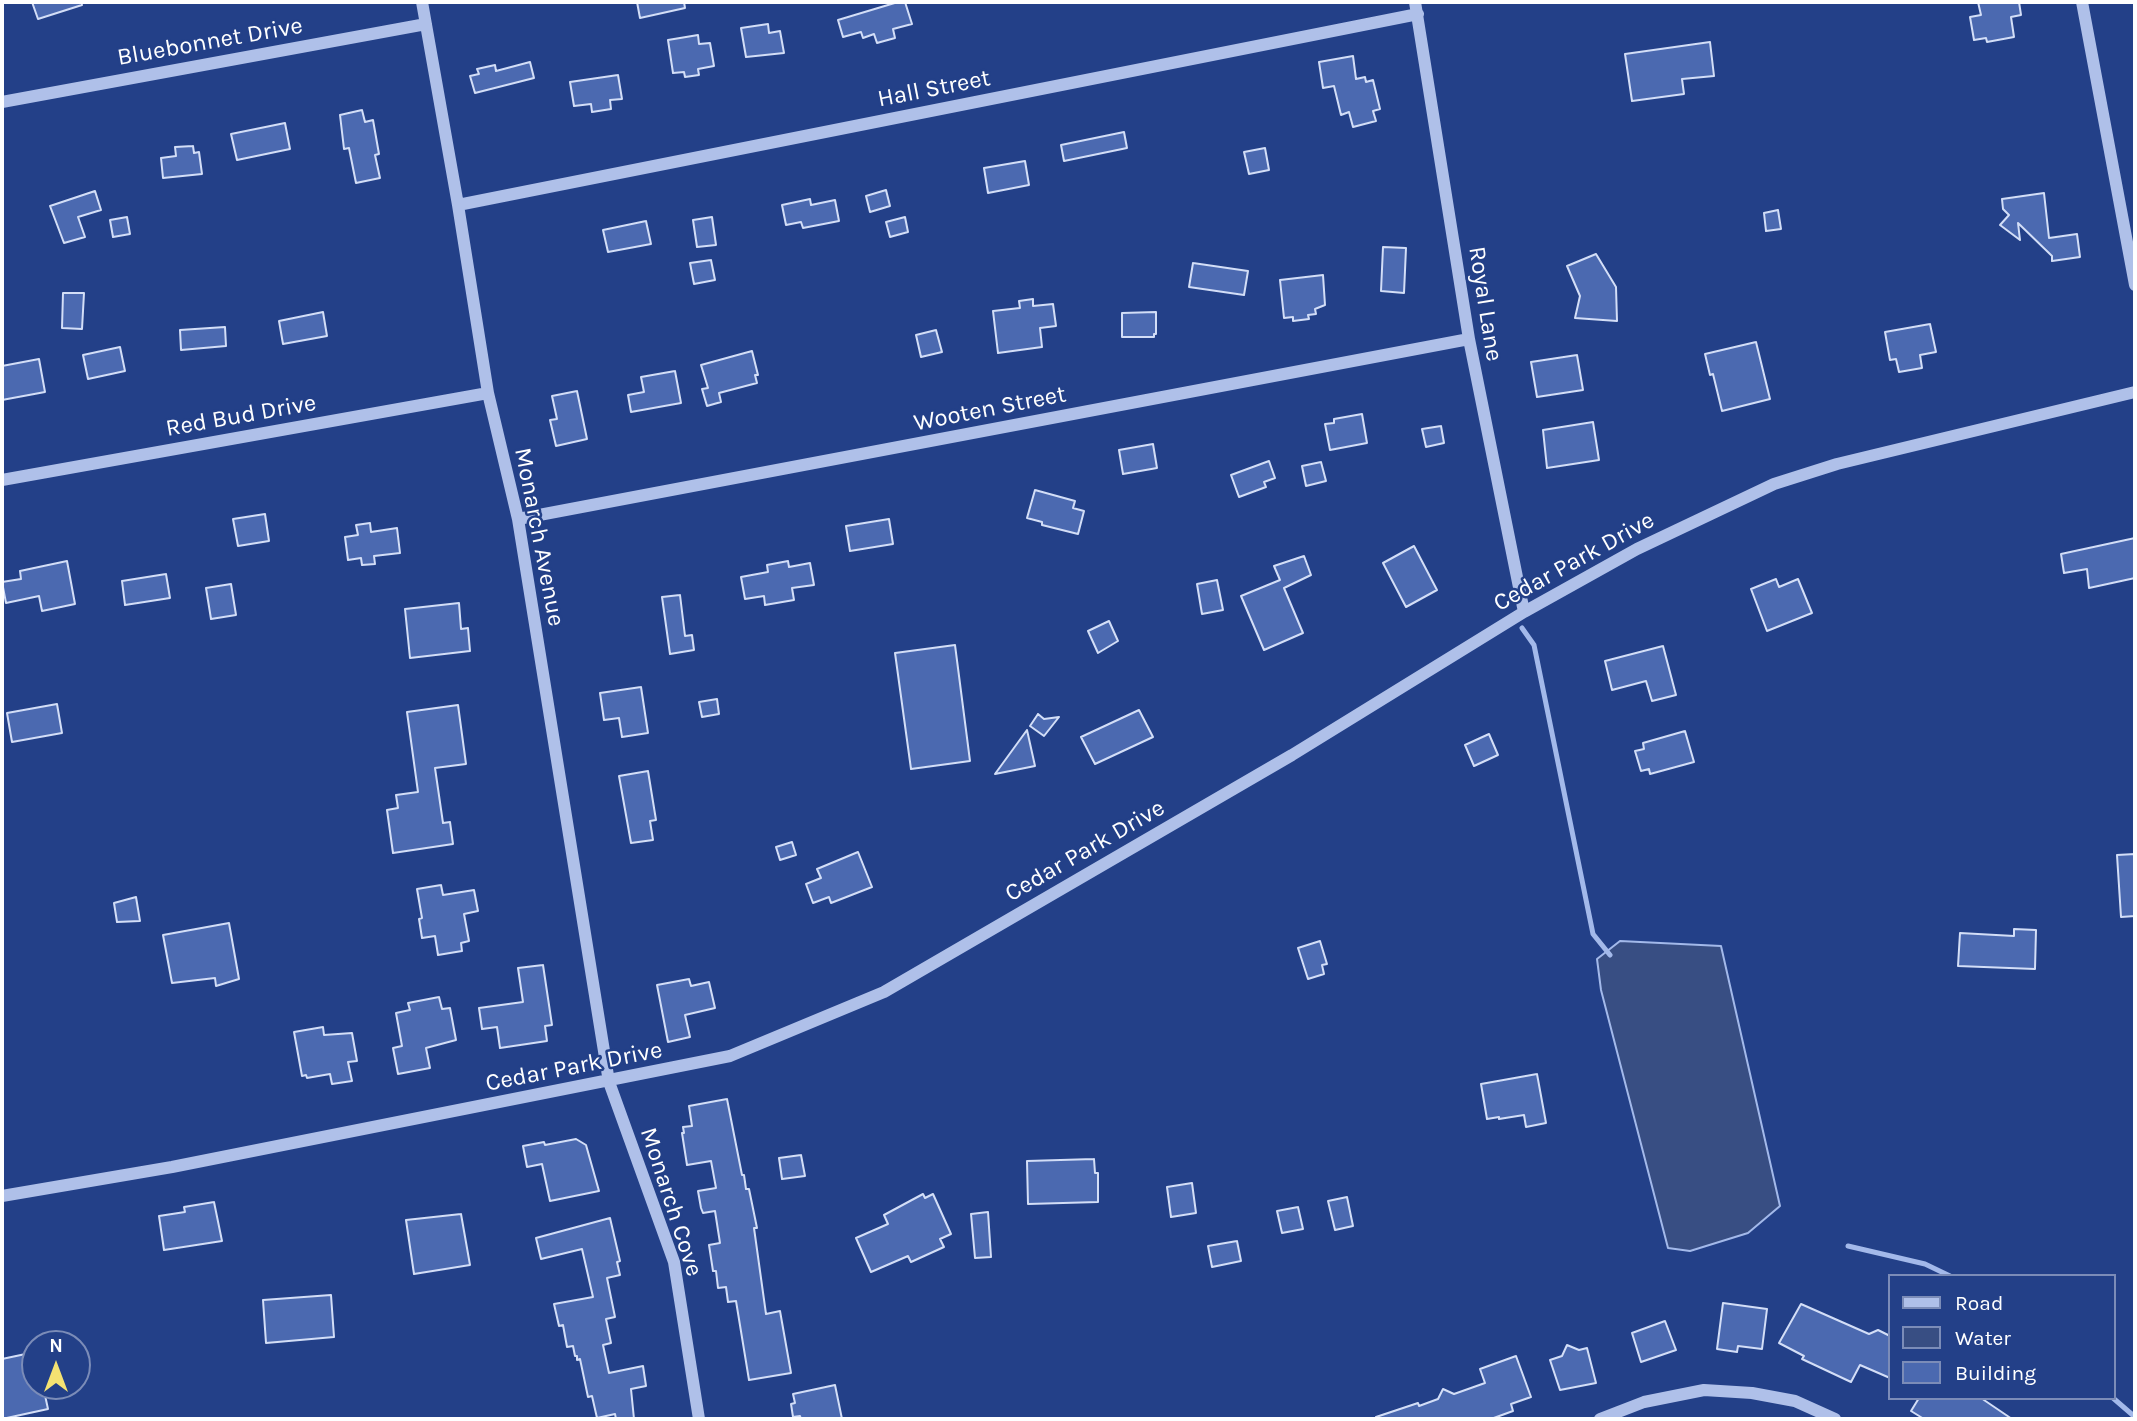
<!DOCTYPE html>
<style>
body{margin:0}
#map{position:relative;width:2137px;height:1421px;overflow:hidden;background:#234088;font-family:Karla,sans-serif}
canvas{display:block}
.frame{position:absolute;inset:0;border:4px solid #fff;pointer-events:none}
.legend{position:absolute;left:1888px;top:1274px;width:228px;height:126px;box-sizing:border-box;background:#234088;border:2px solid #7b8cb8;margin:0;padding:9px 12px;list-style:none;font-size:21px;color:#fff}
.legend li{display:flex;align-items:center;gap:14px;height:35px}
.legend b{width:35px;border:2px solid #7b8cb8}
.north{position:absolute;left:21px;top:1330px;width:70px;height:70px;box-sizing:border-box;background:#234088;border:2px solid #7b8cb8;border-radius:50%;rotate:0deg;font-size:19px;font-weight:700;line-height:28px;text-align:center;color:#fff}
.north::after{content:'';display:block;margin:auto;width:24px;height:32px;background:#f4e272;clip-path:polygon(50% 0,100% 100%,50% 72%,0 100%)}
</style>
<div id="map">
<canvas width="2137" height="1421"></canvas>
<div class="frame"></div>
<ul class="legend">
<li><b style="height:9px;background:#afc0e9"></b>Road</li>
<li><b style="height:19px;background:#384e83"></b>Water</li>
<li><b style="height:19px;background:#4b69b0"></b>Building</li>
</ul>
<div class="north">N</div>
</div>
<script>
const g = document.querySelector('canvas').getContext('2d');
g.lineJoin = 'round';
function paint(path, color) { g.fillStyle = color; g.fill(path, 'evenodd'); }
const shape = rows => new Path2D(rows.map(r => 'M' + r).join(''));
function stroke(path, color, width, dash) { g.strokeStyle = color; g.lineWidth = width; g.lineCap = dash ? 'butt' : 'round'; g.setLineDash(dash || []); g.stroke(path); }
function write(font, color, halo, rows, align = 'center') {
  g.font = font + ' Karla,sans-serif'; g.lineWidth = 5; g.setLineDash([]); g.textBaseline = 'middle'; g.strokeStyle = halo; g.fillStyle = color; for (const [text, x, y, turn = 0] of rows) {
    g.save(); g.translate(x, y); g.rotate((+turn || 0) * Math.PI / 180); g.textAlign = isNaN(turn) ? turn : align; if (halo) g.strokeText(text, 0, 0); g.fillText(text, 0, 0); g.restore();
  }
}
const water = shape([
 [1620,941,1721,946,1780,1206,1748,1233,1690,1251,1668,1248,1601,990,1597,959,1620,941]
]);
const stream = shape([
 [1522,628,1534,645,1593,934,1610,955],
 [1848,1246,1925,1264,1950,1276],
 [2113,1398,2135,1417]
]);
const building = shape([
 [32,2,81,2,82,5,38,19,32,2],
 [637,2,684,2,685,8,640,18,637,2],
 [898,2,905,2,912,24,893,29,895,38,877,43,874,34,863,38,861,32,843,37,838,20,898,2],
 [1978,2,2019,2,2021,15,2011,17,2014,37,1987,42,1986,38,1974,40,1970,17,1981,15,1978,2],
 [768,24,769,33,780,31,784,53,746,57,741,28,768,24],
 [698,35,699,44,710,43,714,66,698,69,699,75,685,77,684,72,673,73,668,40,698,35],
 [1710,42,1714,76,1682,79,1684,94,1632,101,1625,54,1710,42],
 [1353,56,1356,79,1365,77,1366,82,1373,80,1380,109,1373,111,1376,121,1353,127,1349,112,1341,115,1334,86,1323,88,1319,62,1353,56],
 [530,62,534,78,475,93,470,76,479,74,477,69,495,65,496,71,530,62],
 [618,75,622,99,610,100,611,109,592,112,591,104,574,106,570,82,618,75],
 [362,110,365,122,373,120,379,154,375,155,380,178,356,183,349,148,344,149,340,115,362,110],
 [285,123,290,149,237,160,231,134,285,123],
 [1124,132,1127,148,1064,161,1061,145,1124,132],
 [193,146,194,153,199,152,202,174,163,178,161,158,176,156,175,147,193,146],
 [1265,148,1269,170,1249,174,1244,152,1265,148],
 [1025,161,1029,185,988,193,984,168,1025,161],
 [886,190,890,206,870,212,866,196,886,190],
 [95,191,101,210,78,217,85,237,64,243,50,206,95,191],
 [2044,193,2049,238,2077,234,2080,257,2052,261,2052,256,2018,223,2020,240,2000,225,2009,215,2003,209,2002,199,2044,193],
 [810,199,811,205,835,200,839,221,803,228,801,222,786,225,782,205,810,199],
 [1778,210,1781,229,1766,231,1764,213,1778,210],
 [127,217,130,234,113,237,110,220,127,217],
 [712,217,716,245,697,247,693,220,712,217],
 [905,217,908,232,890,237,886,222,905,217],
 [646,221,651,244,608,252,603,230,646,221],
 [1383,247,1406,248,1404,293,1381,291,1383,247],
 [1596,254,1616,287,1617,321,1575,318,1580,296,1567,266,1596,254],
 [711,260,715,280,694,284,690,263,711,260],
 [1193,263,1248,271,1244,295,1189,287,1193,263],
 [1323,275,1325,305,1315,309,1316,314,1308,315,1309,319,1293,321,1293,317,1284,318,1280,280,1323,275],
 [63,293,84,293,82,329,62,328,63,293],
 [1033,299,1033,306,1053,304,1056,326,1040,328,1042,347,998,353,993,311,1020,308,1019,301,1033,299],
 [323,312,327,336,283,344,279,321,323,312],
 [1156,312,1156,334,1154,334,1154,337,1122,337,1122,313,1156,312],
 [1930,324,1936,352,1920,355,1922,368,1899,372,1896,359,1890,360,1885,332,1930,324],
 [225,327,226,346,181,350,180,330,225,327],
 [936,330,942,352,921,357,916,335,936,330],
 [1756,342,1770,399,1722,411,1713,374,1710,375,1705,354,1756,342],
 [120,347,125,371,88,379,83,355,120,347],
 [752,351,758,375,755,375,757,383,719,393,721,402,707,406,702,389,708,388,701,365,752,351],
 [1577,355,1583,390,1537,397,1531,362,1577,355],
 [39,359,45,392,2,400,2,366,39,359],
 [675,371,681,403,631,412,628,395,644,392,641,377,675,371],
 [577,391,587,439,556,446,550,420,557,419,552,396,577,391],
 [1362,414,1367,443,1330,450,1325,424,1334,423,1334,419,1362,414],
 [1593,422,1599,460,1547,468,1543,430,1593,422],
 [1441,426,1444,443,1426,447,1422,429,1441,426],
 [1153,444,1157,468,1123,474,1119,450,1153,444],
 [1269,461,1275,478,1264,482,1266,487,1239,497,1231,475,1269,461],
 [1321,462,1326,481,1306,486,1302,466,1321,462],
 [1035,490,1075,501,1073,508,1084,511,1078,534,1042,525,1042,522,1027,518,1035,490],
 [265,514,269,541,238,546,233,519,265,514],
 [889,519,893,544,850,551,846,526,889,519],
 [370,523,371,532,397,528,400,553,374,556,375,564,362,565,361,558,348,560,345,537,358,535,356,525,370,523],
 [2135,538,2135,578,2089,588,2087,569,2064,573,2061,554,2135,538],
 [1414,546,1437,590,1406,607,1383,563,1414,546],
 [1304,556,1311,575,1284,588,1303,633,1264,650,1241,596,1280,580,1274,566,1304,556],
 [67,561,75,604,42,611,39,596,6,603,2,582,21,579,20,571,67,561],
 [788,561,789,567,810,563,814,585,792,588,794,600,765,605,764,596,745,599,741,577,768,572,767,565,788,561],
 [166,574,170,598,125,605,122,581,166,574],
 [1776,579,1779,587,1798,579,1812,613,1767,631,1751,589,1776,579],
 [1217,580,1223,610,1202,614,1197,584,1217,580],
 [231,584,236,615,211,619,206,588,231,584],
 [680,595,685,636,692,635,694,650,670,654,662,597,680,595],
 [459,603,461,629,468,628,470,651,410,658,405,609,459,603],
 [1109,621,1118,641,1098,653,1088,631,1109,621],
 [955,645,970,761,911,769,895,653,955,645],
 [1663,646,1676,695,1652,701,1646,681,1612,690,1605,661,1663,646],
 [641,687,648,733,622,737,619,718,604,720,600,693,641,687],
 [717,699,719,714,702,717,699,702,717,699],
 [57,704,62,733,12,742,7,713,57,704],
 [458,705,466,764,435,768,443,823,450,822,453,844,393,853,387,810,398,808,396,795,418,792,407,712,458,705],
 [1139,710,1153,737,1095,764,1081,737,1139,710],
 [1038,714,1044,719,1059,717,1044,736,1030,726,1038,714],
 [1027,730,1035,766,995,774,1027,730],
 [1685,731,1694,762,1650,774,1649,769,1641,771,1635,751,1644,749,1643,743,1685,731],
 [1489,734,1498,755,1474,766,1465,745,1489,734],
 [648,771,656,820,650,821,653,840,631,843,619,776,648,771],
 [792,842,796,855,780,860,776,847,792,842],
 [858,852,872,887,831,903,829,897,813,903,806,884,821,878,817,869,858,852],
 [2135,854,2135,916,2121,917,2117,855,2135,854],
 [441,885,443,895,474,890,478,911,464,914,469,941,461,943,462,951,438,955,435,936,422,938,419,919,422,918,417,889,441,885],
 [136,897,140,921,117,922,114,903,136,897],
 [229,923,239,979,216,986,215,978,172,983,163,935,229,923],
 [2014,929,2036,930,2035,969,1958,966,1960,933,2014,936,2014,929],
 [1320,941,1327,964,1322,965,1324,974,1308,979,1298,948,1320,941],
 [543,965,552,1025,545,1026,547,1041,500,1048,497,1027,482,1029,479,1008,523,1002,518,968,543,965],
 [689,979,691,986,709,982,715,1008,685,1015,690,1037,668,1042,657,985,689,979],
 [439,997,442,1009,450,1008,456,1040,426,1048,430,1068,398,1074,393,1048,402,1046,396,1013,410,1010,408,1003,439,997],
 [323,1027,324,1035,352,1033,357,1061,348,1062,352,1081,332,1084,330,1074,307,1078,306,1075,302,1076,294,1032,323,1027],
 [1537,1074,1546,1123,1526,1127,1524,1115,1499,1119,1499,1117,1487,1119,1481,1084,1537,1074],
 [727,1099,742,1175,744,1175,746,1189,749,1189,757,1228,754,1228,766,1314,780,1311,791,1373,749,1380,736,1301,728,1302,726,1287,718,1288,716,1271,713,1271,709,1245,720,1243,715,1211,703,1213,701,1208,698,1191,716,1188,711,1161,687,1165,682,1133,684,1133,683,1127,692,1126,689,1106,727,1099],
 [576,1139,586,1145,599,1191,550,1201,542,1164,527,1167,523,1146,544,1142,545,1145,576,1139],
 [801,1155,805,1176,782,1179,779,1158,801,1155],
 [1094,1159,1095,1173,1098,1173,1098,1202,1028,1204,1027,1161,1094,1159],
 [1192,1183,1196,1213,1171,1217,1167,1187,1192,1183],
 [923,1194,925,1198,933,1194,951,1234,940,1239,944,1247,911,1262,908,1256,871,1272,856,1238,888,1224,884,1215,923,1194],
 [1347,1197,1353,1226,1335,1230,1328,1201,1347,1197],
 [214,1202,222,1241,164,1250,159,1216,185,1212,184,1207,214,1202],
 [1298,1207,1303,1229,1282,1233,1277,1211,1298,1207],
 [988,1212,991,1257,975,1258,971,1214,988,1212],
 [461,1214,470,1265,414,1274,406,1220,461,1214],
 [610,1218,620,1261,617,1262,620,1275,607,1278,615,1317,606,1319,611,1343,603,1345,609,1373,643,1366,646,1386,631,1389,634,1419,616,1419,615,1414,597,1418,592,1396,588,1397,580,1359,577,1360,577,1356,575,1356,573,1346,567,1347,563,1325,559,1326,554,1304,593,1297,582,1249,541,1259,536,1238,610,1218],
 [1237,1241,1241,1261,1212,1267,1208,1246,1237,1241],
 [331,1295,334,1337,266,1343,263,1300,331,1295],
 [1723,1303,1767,1309,1762,1349,1738,1346,1737,1352,1717,1349,1723,1303],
 [1801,1304,1869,1334,1878,1330,1890,1336,1890,1378,1860,1365,1851,1382,1802,1359,1804,1356,1779,1343,1801,1304],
 [1665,1321,1676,1350,1641,1362,1632,1333,1665,1321],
 [1567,1345,1579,1350,1587,1348,1596,1383,1560,1390,1550,1360,1562,1356,1567,1345],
 [35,1352,35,1386,43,1386,48,1409,2,1419,2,1359,35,1352],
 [1516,1356,1531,1397,1511,1404,1513,1411,1491,1419,1377,1419,1376,1417,1418,1403,1419,1406,1438,1399,1443,1389,1454,1394,1485,1383,1480,1369,1516,1356],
 [835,1385,842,1419,801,1419,800,1416,793,1417,791,1404,795,1403,793,1394,835,1385],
 [1919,1398,1981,1398,2012,1419,1924,1419,1911,1411,1919,1398]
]);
const minor = shape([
 [422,2,458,205,488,393,518,519,609,1082,674,1262,699,1419],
 [1415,2,1469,339,1524,612],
 [2082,2,2135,285],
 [2,102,426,24],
 [458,205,1418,14],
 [2,480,488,393],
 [518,519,1469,339],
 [2,1196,172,1167,730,1056,884,992,1292,755,1524,612,1637,549,1774,484,1837,464,2135,392],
 [1600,1419,1644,1402,1704,1390,1752,1393,1795,1401,1835,1419]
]);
const streetNames = [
 ["Bluebonnet Drive",210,42,-10],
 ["Hall Street",934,89,-11],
 ["Royal Lane",1485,304,81],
 ["Wooten Street",990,409,-11],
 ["Red Bud Drive",241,416,-10],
 ["Monarch Avenue",539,537,79],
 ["Cedar Park Drive",1574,562,-29],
 ["Cedar Park Drive",1085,851,-30],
 ["Cedar Park Drive",574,1067,-11],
 ["Monarch Cove",671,1202,72]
];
paint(water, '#384e83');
stroke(water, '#a3b9ea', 2);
stroke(stream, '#a3b9ea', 5);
paint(building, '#4b69b0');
stroke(building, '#d3def7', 2);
stroke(minor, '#afc0e9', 12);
write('24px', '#fff', '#234088', streetNames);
</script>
